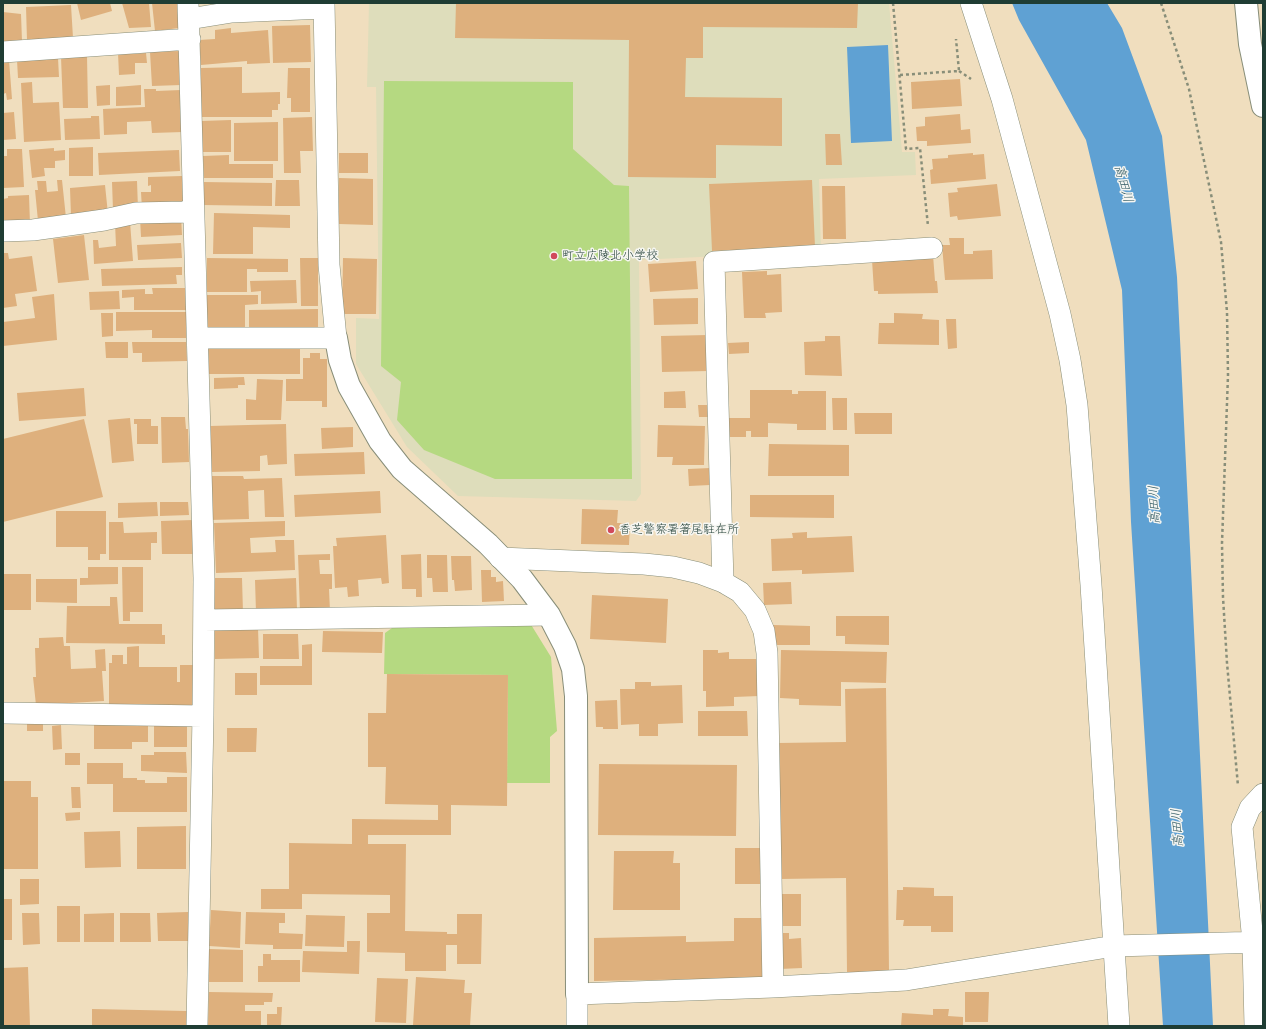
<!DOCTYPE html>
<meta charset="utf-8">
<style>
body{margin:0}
#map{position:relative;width:1266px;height:1029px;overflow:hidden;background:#f0debe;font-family:"Balsamiq Sans",sans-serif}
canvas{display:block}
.frame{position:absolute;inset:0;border:4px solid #1f3d34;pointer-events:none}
</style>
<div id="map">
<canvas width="1266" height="1029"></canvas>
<div class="frame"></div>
</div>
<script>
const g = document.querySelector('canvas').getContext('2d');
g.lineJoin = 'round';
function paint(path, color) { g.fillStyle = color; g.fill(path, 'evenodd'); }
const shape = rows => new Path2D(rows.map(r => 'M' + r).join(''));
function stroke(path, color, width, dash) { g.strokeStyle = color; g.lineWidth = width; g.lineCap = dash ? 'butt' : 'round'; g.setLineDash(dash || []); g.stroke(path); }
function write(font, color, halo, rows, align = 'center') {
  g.font = font + ' "Balsamiq Sans","Klee One",sans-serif'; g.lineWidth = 3; g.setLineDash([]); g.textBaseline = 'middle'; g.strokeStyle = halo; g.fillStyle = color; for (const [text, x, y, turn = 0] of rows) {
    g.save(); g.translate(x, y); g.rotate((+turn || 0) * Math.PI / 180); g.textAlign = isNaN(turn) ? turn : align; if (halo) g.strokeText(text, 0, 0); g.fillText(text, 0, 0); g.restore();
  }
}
const built = shape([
 [369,3,889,3,902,152,915,152,916,175,819,179,821,251,639,260,641,494,636,501,458,496,407,447,356,364,356,318,379,319,376,87,367,87]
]);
const green = shape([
 [384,81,573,82,573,149,614,185,629,186,632,479,495,479,424,450,397,420,401,382,381,366],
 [399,623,530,623,551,657,557,731,550,737,550,783,507,783,508,675,384,674,385,633]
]);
const water = shape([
 [1012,3,1107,3,1122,28,1162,136,1177,277,1213,1026,1163,1026,1131,522,1122,290,1086,140,1019,20],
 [888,45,892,141,851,143,847,47]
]);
const building = shape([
 [77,3,110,3,112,11,81,20],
 [122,3,149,3,151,27,129,28],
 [152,3,177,3,179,28,155,31],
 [456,3,858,3,857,28,703,27,703,58,686,58,685,97,782,98,782,146,716,145,716,178,628,177,629,40,455,38],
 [71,5,73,38,27,40,26,7],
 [3,12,21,14,22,41,3,41],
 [310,25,311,62,273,63,272,26],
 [231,28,231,33,268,30,270,63,247,64,247,61,201,65,199,40,215,39,215,30],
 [180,51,181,85,152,86,150,52],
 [133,52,134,54,146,53,147,63,135,63,135,74,119,75,118,53],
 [87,56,88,108,63,108,61,57],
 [58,58,59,77,18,78,17,60],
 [9,60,12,99,7,100,6,93,3,94,3,61],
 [242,67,242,93,280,92,280,104,278,104,278,110,272,110,272,117,201,117,201,68],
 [288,68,310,68,310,112,291,112,291,98,287,98],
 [960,79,962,106,912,109,911,82],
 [32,82,33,103,59,102,61,140,24,142,21,83],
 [110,85,110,105,97,106,96,86],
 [141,85,141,105,116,106,116,87],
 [144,89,156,89,156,91,181,90,183,132,152,133,151,121,127,122,127,134,104,135,103,109,145,107],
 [14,112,16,139,3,140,3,113],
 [960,114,961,130,970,129,971,143,927,146,927,141,917,141,916,127,925,126,925,117],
 [91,116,99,116,100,139,65,140,64,119,91,118],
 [312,117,313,151,300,151,301,173,284,173,283,118],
 [231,120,231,152,202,152,201,121],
 [278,122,278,161,234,161,234,123],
 [825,134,840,134,842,165,826,165],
 [93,147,93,176,69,176,69,148],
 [54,148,54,151,65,150,65,160,55,161,55,168,44,168,45,176,32,178,29,150],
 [7,149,22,149,24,187,3,188,3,156,7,156],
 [179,150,180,171,99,175,98,153],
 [339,153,368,153,368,173,339,173],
 [973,153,973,155,984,154,986,179,931,184,930,170,933,169,932,159,948,158,948,155],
 [229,155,229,164,273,164,273,178,204,178,203,156],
 [182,176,183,208,142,209,141,192,151,192,151,185,148,186,148,177],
 [339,178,373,179,373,225,339,224],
 [57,180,62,180,66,218,38,221,35,190,38,190,37,181,46,181,47,192,58,191],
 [276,180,299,180,300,206,275,206],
 [812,180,815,247,712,251,709,184],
 [137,181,138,209,113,210,112,182],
 [203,182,272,183,272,206,202,205],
 [997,184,1001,216,958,220,957,216,950,217,948,193,958,192,957,188],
 [105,185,108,214,71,216,70,188],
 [822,186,845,186,846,239,823,239],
 [29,195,30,224,3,225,3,199,8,198,8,196],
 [214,213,290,215,290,228,253,227,253,254,213,254],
 [181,216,182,235,141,237,140,218],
 [130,222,133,261,94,264,93,240,98,240,99,248,116,246,115,223],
 [84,235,89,280,58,283,53,239],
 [949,238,964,238,964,254,973,254,973,251,992,250,993,279,945,280,942,245,950,245],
 [181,243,182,258,138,260,137,245],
 [3,253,8,253,9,259,32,256,37,291,15,294,17,306,3,308],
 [933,255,935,281,937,281,938,293,878,294,878,291,874,291,872,260],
 [207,258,288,259,288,272,257,272,257,269,247,269,247,292,207,292],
 [300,258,318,258,318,306,301,306],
 [343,258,377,259,376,314,342,314],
 [696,261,698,289,650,292,648,264],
 [182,267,182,275,176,275,177,284,102,286,101,269],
 [767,271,767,275,781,274,782,312,765,313,766,318,744,318,742,272],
 [296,280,297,303,261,304,261,291,251,292,250,281],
 [152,288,185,288,186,310,134,310,134,297,122,298,122,290,145,289,145,294,153,294],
 [119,291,120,309,90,310,89,292],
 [54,294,57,340,3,346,3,322,35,318,32,297],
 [206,295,258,295,258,304,245,305,245,329,206,329],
 [698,298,698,324,654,325,653,299],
 [318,309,318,328,249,329,249,310],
 [116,312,186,312,186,338,152,338,152,330,116,331],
 [101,313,113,313,113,336,102,337],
 [894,313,923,314,922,319,939,320,939,345,878,344,879,323,894,323],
 [946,319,956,319,957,348,948,349],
 [708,335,709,371,662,372,661,336],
 [825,336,840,336,842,376,805,375,804,342,825,341],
 [105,342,128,342,128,358,106,358],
 [132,342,186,342,187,361,142,362,142,353,133,353],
 [749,342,749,353,729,354,728,343],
 [207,347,300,347,300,374,207,374],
 [310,353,320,353,320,359,327,359,327,407,322,407,322,401,286,401,286,379,303,379,303,358,310,358],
 [244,377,245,385,238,385,238,388,214,389,214,378],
 [257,379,283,380,281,420,246,420,246,399,256,400],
 [84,388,86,416,19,421,17,393],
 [750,390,792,390,792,394,798,394,798,391,826,391,826,430,797,430,797,424,768,423,768,437,751,437,751,431,746,431,746,437,728,437,728,418,750,418],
 [685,391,686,408,664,408,664,392],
 [832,398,847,398,847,430,833,430],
 [698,405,710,405,711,417,699,417],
 [854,413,892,413,892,434,855,434],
 [161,417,185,417,186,429,188,429,189,462,162,463],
 [130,418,134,461,112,463,108,420],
 [84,419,103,497,3,522,3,439],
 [134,419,151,419,151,426,158,426,158,444,137,444,137,424,134,424],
 [286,424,287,464,268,465,267,455,260,456,260,471,211,472,210,426],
 [658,425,705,426,704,465,672,465,673,457,657,457],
 [353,427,353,447,322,449,321,428],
 [769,444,849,445,849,476,768,476],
 [364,452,365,474,295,476,294,454],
 [710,468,710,485,689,486,688,469],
 [208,476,243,476,244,479,282,478,284,517,265,517,264,490,248,491,249,519,209,520],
 [380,491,381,513,295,517,294,495],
 [750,495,834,495,834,518,750,517],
 [157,502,158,516,118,518,118,503],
 [160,502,188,502,189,515,160,516],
 [582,509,618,510,617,523,630,523,629,545,581,544],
 [56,511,106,511,106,554,100,554,100,560,88,560,88,547,56,547],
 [193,520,193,554,162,554,161,521],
 [285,521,285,536,250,538,251,553,276,552,275,540,294,540,295,570,216,573,214,523],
 [109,522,123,522,124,533,157,532,157,543,151,543,151,560,109,560],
 [807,532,807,538,852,536,854,572,802,574,802,570,772,571,771,539,793,538,792,533],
 [386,535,389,583,382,584,381,578,358,580,359,596,348,597,347,587,335,588,333,546,337,546,336,538],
 [330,554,330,560,319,560,320,574,332,574,332,589,329,589,330,611,300,612,298,555],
 [421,554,422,597,416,597,416,589,402,589,401,555],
 [427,555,447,555,448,592,433,592,432,578,427,578],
 [451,556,471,556,472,590,455,591,454,580,452,580],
 [88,567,118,567,118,584,80,585,80,578,88,578],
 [122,567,143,567,143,612,130,612,130,621,123,621],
 [481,570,491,570,491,577,496,577,496,582,503,581,504,601,482,602],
 [3,574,31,574,31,610,3,610],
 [214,578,242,578,243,613,214,614],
 [296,578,297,610,256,612,255,580],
 [36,579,77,579,77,603,36,602],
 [791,582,792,604,764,605,763,583],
 [592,595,668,599,666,643,590,639],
 [110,597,117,597,119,624,162,624,162,635,165,635,165,644,66,643,67,606,110,606],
 [836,616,889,616,889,645,845,644,845,636,836,636],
 [773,625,810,626,810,645,773,645],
 [258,628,259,658,215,659,215,629],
 [323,631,383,632,382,653,322,652],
 [263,634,298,634,299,659,263,659],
 [63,637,64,646,70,646,71,669,96,668,95,650,105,649,106,671,102,671,104,701,36,705,33,677,36,677,35,648,39,648,39,638],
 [312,644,312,685,260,685,260,666,302,666,302,645],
 [139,646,139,667,177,667,177,682,180,682,180,665,193,665,193,706,109,706,109,663,112,663,112,655,123,655,123,664,127,664,127,647],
 [703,650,718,650,718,653,729,652,729,659,759,659,759,696,734,697,734,706,706,707,706,691,703,691],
 [781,650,887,652,886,683,841,682,841,706,799,705,799,699,780,698],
 [235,673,257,673,257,695,235,695],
 [387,674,508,675,507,806,451,805,451,835,368,835,368,844,406,844,405,931,447,932,447,934,457,934,457,914,482,914,481,964,457,964,457,945,446,945,446,971,405,971,405,953,367,952,367,913,390,913,390,895,302,894,302,909,261,909,261,889,289,889,289,843,352,844,352,819,438,820,438,805,385,804,386,767,368,767,368,713,386,713],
 [635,682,651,682,651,686,682,685,683,723,658,724,658,736,639,736,639,724,621,725,620,689,635,689],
 [886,688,889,972,847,972,846,878,780,879,778,743,846,742,845,689],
 [617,700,618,729,603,729,603,727,596,727,595,701],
 [698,711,747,711,748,736,698,736],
 [27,724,43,724,43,731,27,731],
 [94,724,148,724,148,742,132,742,132,749,94,749],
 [154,724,187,724,187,747,154,747],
 [61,725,62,749,53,750,52,726],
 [227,728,257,728,256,752,227,752],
 [154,752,186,752,187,773,141,771,141,755,154,755],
 [65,753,80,753,80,765,65,765],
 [87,763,123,763,123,778,137,778,137,780,145,780,145,783,167,783,167,777,187,777,187,812,113,812,113,784,87,784],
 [599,764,737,765,736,836,598,835],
 [4,781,31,781,31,797,38,797,38,869,3,869],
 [71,787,80,787,81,808,72,808],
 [80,812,80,820,66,821,65,813],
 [186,826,186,869,137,869,137,827],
 [120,831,121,867,85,868,84,832],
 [735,848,765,848,765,884,735,884],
 [614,851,674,851,673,863,680,863,680,910,613,910],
 [20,879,39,879,39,904,20,905],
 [903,887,934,888,934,896,953,896,953,932,931,932,931,926,903,926,904,920,896,920,897,890,903,890],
 [780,894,801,894,801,926,780,926],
 [3,899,12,899,12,940,3,940],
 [57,906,80,906,80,942,57,942],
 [211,910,241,912,240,948,209,946],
 [188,912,188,941,158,941,157,913],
 [246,912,285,913,285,923,279,923,279,933,303,934,302,949,273,949,273,945,245,944],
 [22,913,39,913,40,944,23,945],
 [114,913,114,942,84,942,84,914],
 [120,913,150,913,151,942,120,942],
 [306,915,345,916,344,947,305,946],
 [734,918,766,918,767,978,594,981,594,938,686,936,686,942,734,941],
 [779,933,789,933,789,939,801,938,802,968,780,969],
 [347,941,360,941,359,974,302,972,303,951,347,952],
 [209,949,243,950,243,982,209,982],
 [263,954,271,954,271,960,300,960,300,982,258,982,258,966,263,966],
 [28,967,30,1026,3,1026,3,968],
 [416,977,465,980,464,993,472,993,470,1026,413,1025],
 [377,978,408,979,406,1023,375,1022],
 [209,992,273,993,272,1002,264,1002,264,1005,245,1005,245,1011,261,1011,261,1026,208,1026],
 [965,992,989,992,988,1022,965,1022],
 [277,1007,282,1007,281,1026,267,1026,267,1014,277,1014],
 [92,1009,187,1011,187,1026,92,1026],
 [933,1009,949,1009,948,1016,963,1017,963,1026,901,1026,902,1013,933,1015]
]);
const path = shape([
 [893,3,906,149,920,148,928,226],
 [1161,3,1189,89,1221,242,1227,312,1228,375,1222,543,1223,597,1227,663,1238,786],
 [959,71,971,79],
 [900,75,959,71,956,39]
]);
const minor = shape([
 [188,3,204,578,203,716,197,1026],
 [971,3,1002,99,1060,314,1070,360,1077,405,1091,585,1119,1026],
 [189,19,232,12,324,8],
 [3,52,190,39],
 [3,231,33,230,104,220,136,213,184,212,193,208],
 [198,338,336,338,329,265,324,3],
 [500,558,644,564,673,567,699,573,723,582,740,592,755,610,764,631,767,653,773,987],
 [723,582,714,262,932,248],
 [204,620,549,615],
 [3,713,203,716],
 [577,1026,577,994,773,987,906,980,1114,946,1263,942],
 [1255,1026,1253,942,1242,827,1250,808,1263,794]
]);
const tertiary = shape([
 [336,338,340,360,349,386,380,441,402,469,488,544,522,579,549,615,565,646,573,669,576,696,577,994]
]);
const primary = shape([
 [1246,3,1250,44,1263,106]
]);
const markers = [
 [554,256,4,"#d1495b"],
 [611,530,4,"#d1495b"]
];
const poiNames = [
 ["町立広陵北小学校",562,256],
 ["香芝警察署箸尾駐在所",619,530]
];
const waterNames = [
 ["高田川",1123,184,75],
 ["高田川",1155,505,-93],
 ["高田川",1178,828,-94]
];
paint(built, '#deddbb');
paint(green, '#b5d981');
paint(water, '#5fa1d3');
paint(building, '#deb07d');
stroke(minor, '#888e79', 22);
stroke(tertiary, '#888e79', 24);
stroke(primary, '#888e79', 24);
stroke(path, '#888e79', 2.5, [3, 3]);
stroke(minor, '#fff', 21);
stroke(tertiary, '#fff', 22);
stroke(primary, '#fff', 22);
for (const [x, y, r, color] of markers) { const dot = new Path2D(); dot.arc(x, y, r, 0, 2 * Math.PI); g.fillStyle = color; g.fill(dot); stroke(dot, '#f6f6f2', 1.5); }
write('12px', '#1f3d34', '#f6f6f2', poiNames, 'left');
write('italic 13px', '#325b64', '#f6f6f2', waterNames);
</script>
